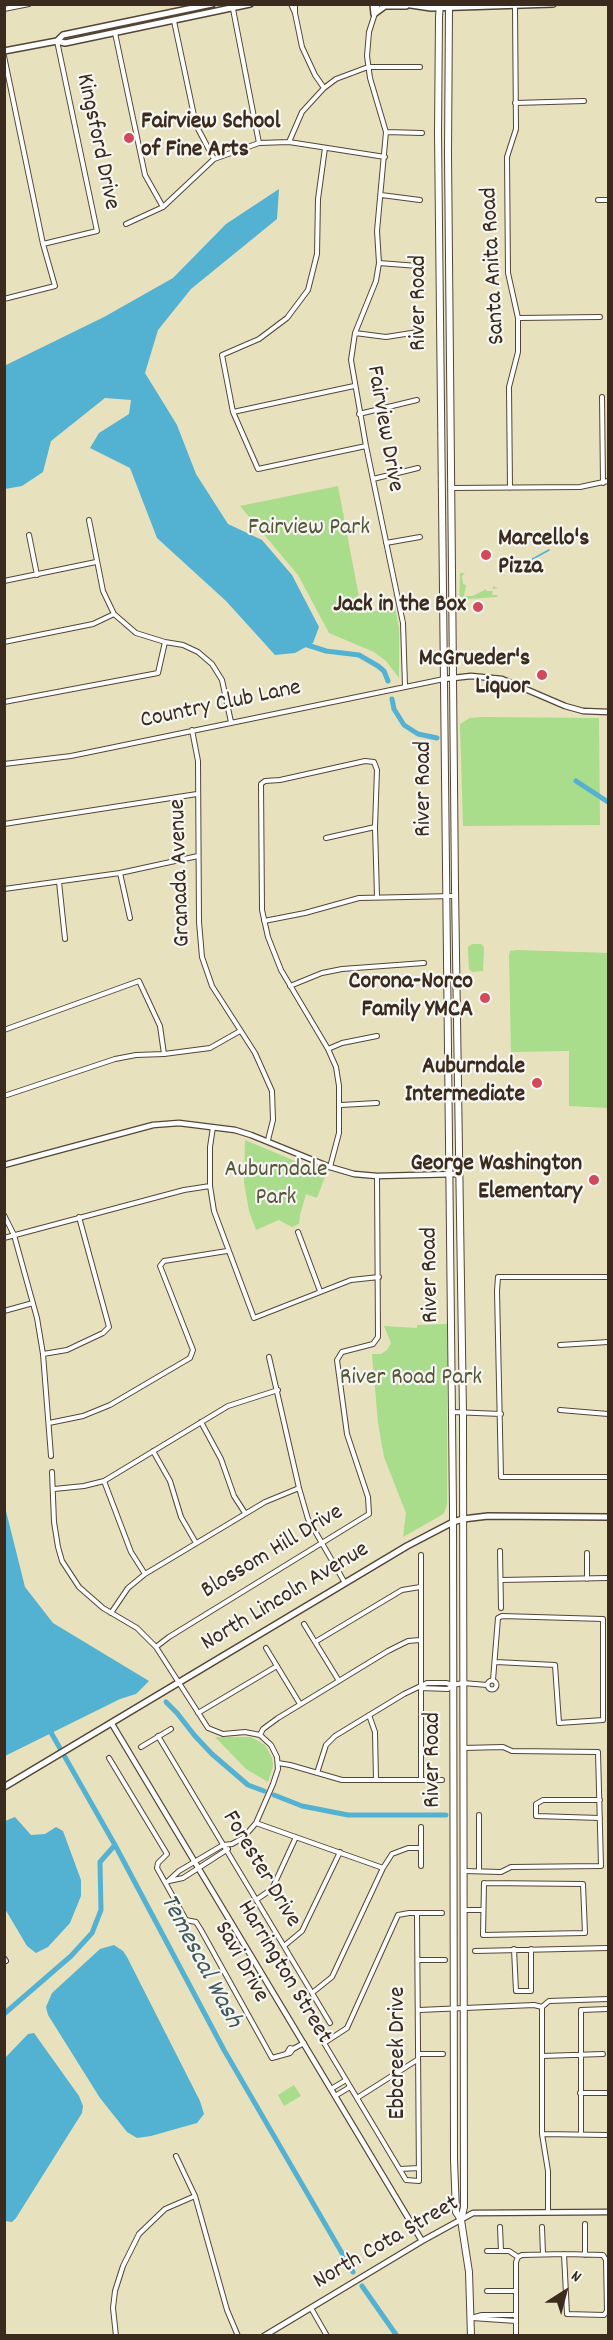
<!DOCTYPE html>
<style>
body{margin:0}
#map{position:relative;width:613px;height:2340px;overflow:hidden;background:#e8e1be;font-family:Dekko,sans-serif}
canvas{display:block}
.frame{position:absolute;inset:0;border:6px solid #3b2a1e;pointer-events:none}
.north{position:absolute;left:535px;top:2262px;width:60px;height:60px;-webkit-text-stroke:4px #f6f6f2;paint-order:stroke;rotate:36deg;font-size:16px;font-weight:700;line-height:24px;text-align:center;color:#3b2a1e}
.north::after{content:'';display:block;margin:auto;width:21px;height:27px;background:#3b2a1e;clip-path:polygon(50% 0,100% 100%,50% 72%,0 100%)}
</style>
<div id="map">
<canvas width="613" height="2340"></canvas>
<div class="frame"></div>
<div class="north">N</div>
</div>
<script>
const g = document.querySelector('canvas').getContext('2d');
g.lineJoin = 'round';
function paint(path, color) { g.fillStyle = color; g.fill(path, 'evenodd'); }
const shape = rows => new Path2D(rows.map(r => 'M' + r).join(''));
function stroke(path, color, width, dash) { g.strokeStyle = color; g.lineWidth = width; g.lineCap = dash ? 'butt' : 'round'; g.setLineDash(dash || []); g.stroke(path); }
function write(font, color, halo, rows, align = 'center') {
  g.font = font + ' Dekko,sans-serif'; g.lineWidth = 4.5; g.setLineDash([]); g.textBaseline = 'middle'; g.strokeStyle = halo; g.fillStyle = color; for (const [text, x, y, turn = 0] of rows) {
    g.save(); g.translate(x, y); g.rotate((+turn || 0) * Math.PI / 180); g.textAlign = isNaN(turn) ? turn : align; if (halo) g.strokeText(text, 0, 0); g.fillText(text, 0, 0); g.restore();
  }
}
const green = shape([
 [338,486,362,613,395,608,399,628,399,678,386,661,374,652,329,633,298,575,240,506],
 [460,573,465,573,462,576,463,584,466,585,464,596,473,596,486,589,486,591,493,591,493,586,498,588,493,589,492,595,498,595,497,597,469,599,465,602,465,608,459,608],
 [481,717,599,718,600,825,463,826,460,724,470,718],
 [472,944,481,944,484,947,483,971,472,972,469,969,468,947],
 [517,950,608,953,608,1108,569,1106,569,1051,511,1052,509,955,510,951],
 [245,1140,326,1174,317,1198,306,1194,300,1215,299,1224,292,1227,279,1220,256,1230,249,1211,244,1183],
 [447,1324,447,1505,444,1513,440,1516,403,1537,406,1513,384,1457,378,1423,372,1354,381,1354,387,1350,391,1343,384,1326,417,1328,417,1325],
 [215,1737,251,1737,265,1745,272,1758,273,1766,268,1782,246,1769],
 [294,2085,301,2096,284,2106,278,2095]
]);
const water = shape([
 [279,189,277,219,191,289,158,330,145,373,177,425,196,474,228,524,262,540,292,575,319,627,313,643,295,653,275,655,226,601,157,538,130,468,90,448,99,433,129,414,131,400,105,398,51,441,43,472,22,486,5,489,4,366,104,317,173,278,226,224],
 [5,1507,25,1587,53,1623,149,1681,136,1694,120,1699,5,1756],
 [15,1817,31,1835,45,1834,56,1827,63,1831,81,1880,81,1896,70,1923,48,1947,36,1953,27,1946,5,1909,5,1821],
 [114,1945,123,1951,127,1957,200,2101,204,2114,197,2123,151,2136,137,2138,127,2132,100,2098,48,2015,46,2007,52,1993,100,1949],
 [34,2033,79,2096,83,2106,82,2113,16,2218,12,2222,5,2221,5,2058,28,2034]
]);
const stream = shape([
 [509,572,549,550]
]);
const canal = shape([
 [301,643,326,651,359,655,378,666,384,671,388,681],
 [392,699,394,709,404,725,418,734,437,738],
 [576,781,608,802],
 [166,1702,177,1713,195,1736,212,1754,248,1785,264,1791],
 [49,1729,115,1845,224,2050,353,2272],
 [274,1795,302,1806,348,1815,446,1815],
 [4,2014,71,1956,92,1933,101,1910,100,1862,115,1845],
 [362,2286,397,2336]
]);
const minor = shape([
 [291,4,295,13],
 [295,4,295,13,302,47,315,75,324,88],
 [378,4,369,32,367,56,370,78,386,132,377,231,379,263,376,281,355,333,351,360,366,446,403,623,405,686],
 [4,9,29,4],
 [233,9,259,143],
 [174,21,196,125,214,159],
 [115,33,145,175,163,207],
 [4,56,43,244,55,286,4,299],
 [515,103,584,101],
 [386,132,422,133],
 [289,142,302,112,324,88,336,79,368,67,420,67],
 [325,148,318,199,317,254,308,290,287,318,259,339,222,355,233,412,258,469,366,446],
 [381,195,420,200],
 [598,200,608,200],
 [126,224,163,207,214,159,259,143,289,142,385,157],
 [43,244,97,231,57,41],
 [379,263,418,266],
 [518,318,600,317],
 [355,333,386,337,418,332],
 [602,397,603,483],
 [233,412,354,386],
 [359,414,417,400],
 [373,479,418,468],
 [451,488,580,487,608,481],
 [510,488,509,387,518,352,518,318,508,273,507,157,516,129,515,7],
 [89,520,103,591,114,614,136,633,165,642,183,645,198,652,212,664,222,680,231,722],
 [29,535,37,575],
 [386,543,420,537],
 [4,581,96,562],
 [4,642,93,624,114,614],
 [4,702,158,673,165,642],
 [192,730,198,761,199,922,202,957,212,986,255,1053,272,1091,273,1120,268,1140],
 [4,764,71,756,444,679],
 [4,824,197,794],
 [326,838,375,827],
 [120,873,130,918],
 [59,882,65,939],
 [4,889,120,873,198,856],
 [264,921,305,913,359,898,455,896],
 [290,986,322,973,342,969,424,963],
 [4,1030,139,981,160,1026,164,1054],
 [328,1049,342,1043,377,1036],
 [4,1096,115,1059,136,1055,164,1054,210,1048,240,1031],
 [341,1105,377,1103],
 [213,1127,210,1147,210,1186,214,1211,254,1318,351,1280,379,1277],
 [330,1167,339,1133,339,1086,336,1067,328,1049,281,970,268,937,262,910,261,784,265,781,280,780,365,761,374,762,377,770,375,827,377,896],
 [4,1215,14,1235,37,1318,43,1354,51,1456],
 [298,1232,320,1291],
 [4,1238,184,1190,210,1186],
 [608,1277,498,1277,497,1291,501,1477,608,1477],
 [4,1311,33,1303],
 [560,1345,608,1342],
 [43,1354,67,1350,103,1333,109,1327,79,1217],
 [269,1357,299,1488,308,1519,345,1583],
 [560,1410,608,1414],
 [452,1412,501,1414],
 [201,1422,221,1459,234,1496,245,1513],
 [49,1423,83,1416,110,1405,190,1358,193,1350,160,1266,164,1261,227,1251],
 [153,1451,170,1481,181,1517,196,1543],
 [52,1472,54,1522,58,1547,62,1561,79,1587,103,1608,137,1628,156,1647,208,1728,223,1734,245,1732,260,1735,271,1745,277,1757,278,1769,273,1784,256,1823,243,1838,232,1844,223,1845,179,1871,166,1883],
 [104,1481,131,1552,145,1574],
 [54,1489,84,1486,104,1481,228,1406,278,1390],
 [500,1551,501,1608],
 [587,1553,587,1579],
 [421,1555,421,1780],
 [501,1580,608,1578],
 [111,1613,128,1588,145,1574,265,1502,299,1488],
 [304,1624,339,1681],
 [315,1642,402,1590,420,1587],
 [156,1647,169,1637,369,1514,368,1497,347,1434,337,1360,342,1352,373,1344,378,1337,377,1176],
 [266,1648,300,1704],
 [493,1680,498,1618,502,1616,603,1619,603,1720,559,1723,555,1665,496,1662],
 '487.5 1685a4.5 4.5 0 1 1 9 0a4.5 4.5 0 1 1-9 0Z',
 [421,1688,448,1689,453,1685,463,1683,487,1685],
 [198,1713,277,1666],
 [369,1715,375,1732,376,1780],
 [260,1735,263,1729,278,1718,388,1651,408,1641,420,1640],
 [158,1736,330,2023],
 [141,1747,171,1729],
 [463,1748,503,1747,512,1751,598,1752,601,1866,511,1867,501,1872,464,1871],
 [109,1758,167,1854,158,1863,157,1868,186,1920,196,1922,201,1930,272,2058,290,2053,293,2049],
 [278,1763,290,1765,342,1780,442,1780],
 [317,1773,326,1745,335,1736,404,1694,427,1683,446,1683,453,1685],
 [600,1800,543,1800,536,1804,536,1816,600,1818],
 [479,1815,479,1871],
 [256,1823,383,1868],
 [421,1827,421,1866],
 [169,1881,183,1878,228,1849],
 [484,1883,583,1884,585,1933,483,1935,484,1883],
 [256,1900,272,1889,296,1837],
 [464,1910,483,1910],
 [417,1913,419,2181,406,2180,324,2043,347,2028,398,1915,409,1913,442,1913],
 [284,1946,302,1931,340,1852],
 [514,1949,516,1991,531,1991,531,1949],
 [475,1951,608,1948],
 [4,1958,6,1961],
 [418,1960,445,1960],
 [312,1993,332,1977,383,1868,392,1854,408,1848,421,1848],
 [542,2007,549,2001,608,1999],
 [419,2010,534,2005,542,2007,542,2134,548,2171,548,2212],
 [287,2053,290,2048,293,2049,304,2043],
 [418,2054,443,2054],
 [542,2056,603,2054],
 [331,2089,346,2080],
 [580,2093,607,2093],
 [335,2096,350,2087],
 [357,2098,417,2060],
 [542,2134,606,2135],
 [581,2134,581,2010,608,2009],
 [176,2156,195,2196,227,2310,238,2336],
 [400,2169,419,2168],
 [500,2227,501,2251],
 [542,2227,543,2254],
 [487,2251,509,2251,518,2257],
 [585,2255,585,2224],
 [518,2257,522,2255,564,2254,603,2255,606,2260,607,2311,604,2315,567,2314,564,2254],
 [487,2291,516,2291],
 [311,2308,327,2336],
 [471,2318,482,2315,516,2315],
 [472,2318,516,2321],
 [116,2336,113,2308,115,2291,123,2266,139,2234,165,2209,195,2196],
 [516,2336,516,2262,518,2257]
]);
const tertiary = shape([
 [444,679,471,676,502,679,565,706,583,711,608,712],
 [4,1165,153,1125,179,1123,235,1130,251,1135,330,1167,354,1174,377,1176,458,1174],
 [112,1724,422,2241],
 [264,2336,422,2241,473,2213,608,2212]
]);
const secondary = shape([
 [373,4,374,14],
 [404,4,431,8,553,4],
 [374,14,385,6,406,6],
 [57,41,63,35,212,4],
 [4,51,57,41,65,43,250,4],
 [4,1787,407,1546,453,1522,463,1519,488,1516,608,1517]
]);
const primary = shape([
 [440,4,439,17,438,133,453,1509,454,2160,456,2212,461,2220],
 [447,4,449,8,448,154,455,888,463,1414,464,2207,461,2220,469,2272,471,2336]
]);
const markers = [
 [129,138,6,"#d1495b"],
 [486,555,6,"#d1495b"],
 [478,607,6,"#d1495b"],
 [542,675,6,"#d1495b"],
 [485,998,6,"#d1495b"],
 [537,1083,6,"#d1495b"],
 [594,1180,6,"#d1495b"]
];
const poiNames = [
 ["Fairview School",141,124,"left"],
 ["of Fine Arts",141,152,"left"],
 ["Marcello's",498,541,"left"],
 ["Pizza",498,569,"left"],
 ["Jack in the Box",466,607],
 ["McGrueder's",530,661],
 ["Liquor",530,689],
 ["Corona-Norco",473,984],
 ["Family YMCA",473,1012],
 ["Auburndale",525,1069],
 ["Intermediate",525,1097],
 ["George Washington",582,1166],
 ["Elementary",582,1194]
];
const streetNames = [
 ["Kingsford Drive",96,142,78],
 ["Santa Anita Road",495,266,-93],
 ["River Road",421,303,-90],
 ["Fairview Drive",383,429,80],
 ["Country Club Lane",221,706,-12],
 ["River Road",426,789,-90],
 ["Granada Avenue",182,873,-92],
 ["River Road",432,1275,-91],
 ["Blossom Hill Drive",273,1553,-31],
 ["North Lincoln Avenue",286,1598,-31],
 ["River Road",435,1760,-90],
 ["Forester Drive",260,1870,59],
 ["Savi Drive",240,1963,61],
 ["Harrington Street",283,1973,59],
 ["Ebbcreek Drive",400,2053,-90],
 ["North Cota Street",387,2244,-30]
];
const parkNames = [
 ["Fairview Park",309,530],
 ["Auburndale",276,1172],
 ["Park",276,1200],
 ["River Road Park",411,1380]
];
const waterNames = [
 ["Temescal Wash",199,1962,62]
];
paint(green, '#a9dc8b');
paint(water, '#53b2d2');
stroke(stream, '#53b2d2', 1.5);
stroke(canal, '#53b2d2', 5);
stroke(minor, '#554536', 6);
stroke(tertiary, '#554536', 7);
stroke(secondary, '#554536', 8);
stroke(primary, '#554536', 8);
stroke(minor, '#fff', 4);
stroke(tertiary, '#fff', 4.5);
stroke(secondary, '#fff', 5);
stroke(primary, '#fff', 6);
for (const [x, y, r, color] of markers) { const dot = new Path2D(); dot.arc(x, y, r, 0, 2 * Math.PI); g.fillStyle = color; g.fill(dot); stroke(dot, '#f6f6f2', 2); }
write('bold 24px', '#3b2a1e', '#f6f6f2', poiNames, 'right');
write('24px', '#3b2a1e', '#f6f6f2', streetNames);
write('24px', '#565639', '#f6f6f2', parkNames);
write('italic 26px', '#435a5d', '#f6f6f2', waterNames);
</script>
